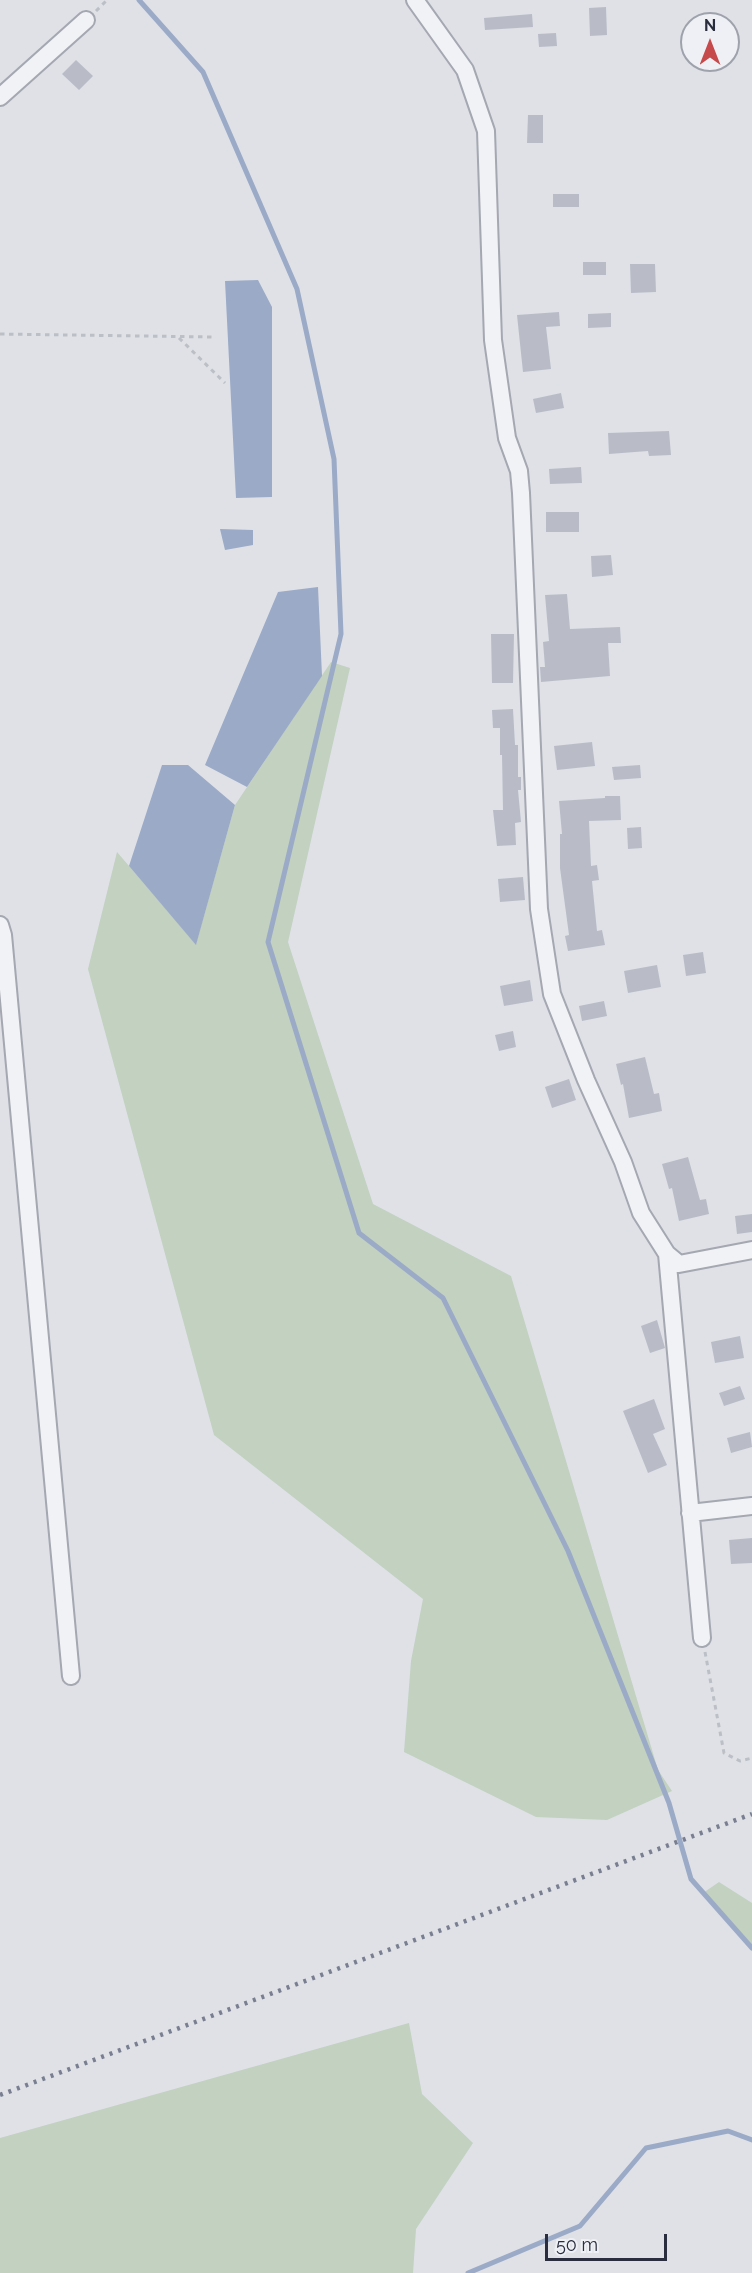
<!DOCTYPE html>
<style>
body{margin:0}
#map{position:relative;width:752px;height:2273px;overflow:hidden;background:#dfe1e7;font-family:Raleway,sans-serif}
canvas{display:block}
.north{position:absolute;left:680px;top:12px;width:60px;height:60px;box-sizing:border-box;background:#eef0f5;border:2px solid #9fa2ab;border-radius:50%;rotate:0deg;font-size:16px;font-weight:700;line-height:24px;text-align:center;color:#292d3d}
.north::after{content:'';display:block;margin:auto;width:21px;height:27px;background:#c64a4b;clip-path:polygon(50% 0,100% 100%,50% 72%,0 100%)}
.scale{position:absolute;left:545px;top:2234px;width:122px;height:27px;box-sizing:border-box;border:3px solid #292d3d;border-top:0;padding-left:8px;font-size:18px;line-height:21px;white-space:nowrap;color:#292d3d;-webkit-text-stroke:4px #eef0f5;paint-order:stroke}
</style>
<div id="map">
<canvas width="752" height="2273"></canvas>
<div class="north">N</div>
<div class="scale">50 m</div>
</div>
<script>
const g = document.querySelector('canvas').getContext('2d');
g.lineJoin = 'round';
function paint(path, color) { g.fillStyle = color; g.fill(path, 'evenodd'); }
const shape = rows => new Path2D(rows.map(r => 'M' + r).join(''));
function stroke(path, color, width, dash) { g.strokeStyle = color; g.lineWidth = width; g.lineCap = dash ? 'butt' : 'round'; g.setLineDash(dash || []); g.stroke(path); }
const green = shape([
 [331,662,350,668,288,942,373,1204,511,1276,658,1770,672,1791,607,1820,536,1817,404,1752,411,1661,423,1599,214,1435,88,969,117,852,196,944,235,805],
 [719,1882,752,1903,752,1948,703,1893],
 [409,2023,422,2094,473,2143,416,2229,413,2273,0,2273,0,2138]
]);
const water = shape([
 [258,280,272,307,272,497,236,498,225,281],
 [220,529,253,530,253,545,225,550],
 [318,587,322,676,247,787,205,765,278,592],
 [162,765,188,765,235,805,196,945,129,866]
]);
const stream = shape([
 [139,0,203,72,297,289,334,459,341,634,268,942,359,1233,443,1298,568,1551,669,1803,691,1879,752,1948],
 [468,2273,580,2226,646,2148,728,2131,752,2140]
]);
const building = shape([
 [606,7,607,35,590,36,589,8],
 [532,14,533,27,485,30,484,18],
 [556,33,557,46,539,47,538,34],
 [76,60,93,76,79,90,62,74],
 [528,115,543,115,543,143,527,143],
 [553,194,579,194,579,207,553,207],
 [583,262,606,262,606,275,583,275],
 [630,264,655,264,656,292,631,293],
 [559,312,560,326,546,327,551,369,523,372,517,315],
 [611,313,611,327,588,328,588,314],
 [561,393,564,408,536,413,533,399],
 [669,431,671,455,649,456,648,451,609,454,608,433],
 [581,467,582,483,550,484,549,469],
 [546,512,579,512,579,532,546,532],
 [611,555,613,575,592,577,591,556],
 [567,594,570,629,620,627,621,643,608,643,610,676,541,682,540,667,545,667,543,642,549,641,545,595],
 [491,634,514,634,513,683,492,683],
 [513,709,515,745,518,745,518,777,521,777,521,790,518,790,521,822,515,823,516,845,497,846,493,810,503,810,502,755,500,755,500,728,493,728,492,710],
 [592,742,595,766,557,770,554,746],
 [640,765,641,778,614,780,612,767],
 [605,796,620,796,621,820,589,821,591,866,597,865,599,880,592,881,597,931,602,930,605,945,568,951,565,936,569,935,560,868,560,834,562,834,559,801,605,798],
 [641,827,642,848,628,849,627,828],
 [523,877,525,900,500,902,498,879],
 [703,952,706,973,686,976,683,955],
 [657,965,661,987,628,993,624,971],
 [530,980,533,1001,504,1006,500,986],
 [604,1001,607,1016,582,1021,579,1006],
 [513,1031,516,1047,499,1051,495,1035],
 [645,1057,654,1094,659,1093,662,1111,629,1118,623,1084,621,1085,616,1064],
 [569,1079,576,1100,552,1108,545,1087],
 [688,1157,700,1200,706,1199,709,1214,679,1221,672,1188,669,1189,662,1164],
 [752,1214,752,1232,737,1234,735,1216],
 [657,1320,665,1348,650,1353,641,1326],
 [740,1336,744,1358,715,1363,711,1342],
 [740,1386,745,1399,724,1406,719,1393],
 [654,1399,665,1429,653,1434,667,1465,648,1473,623,1411],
 [750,1432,752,1447,731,1453,727,1438],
 [752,1538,752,1563,731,1564,729,1540]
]);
const path = shape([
 [96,11,107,0],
 [0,334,212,337],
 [179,338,225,383],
 [705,1652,724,1753,740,1761,752,1758]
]);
const minor = shape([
 [415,0,465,70,486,131,493,340,507,438,519,471,521,493,539,909,552,994,586,1080,623,1162,641,1213,667,1254,679,1264,752,1250],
 [0,97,86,20],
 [0,925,3,935,71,1676],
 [667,1254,702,1638],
 [690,1513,752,1506]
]);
const rail = shape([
 [0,2095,752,1814]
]);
paint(green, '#c2d1c0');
paint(water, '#9baac6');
stroke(stream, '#9baac6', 5);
paint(building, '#b9bcc7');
stroke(minor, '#a5a7b1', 20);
stroke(path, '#bdbfc6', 3, [4.5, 4.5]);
stroke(minor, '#f1f2f6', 16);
stroke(rail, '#797f90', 4.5, [3, 6]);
</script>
